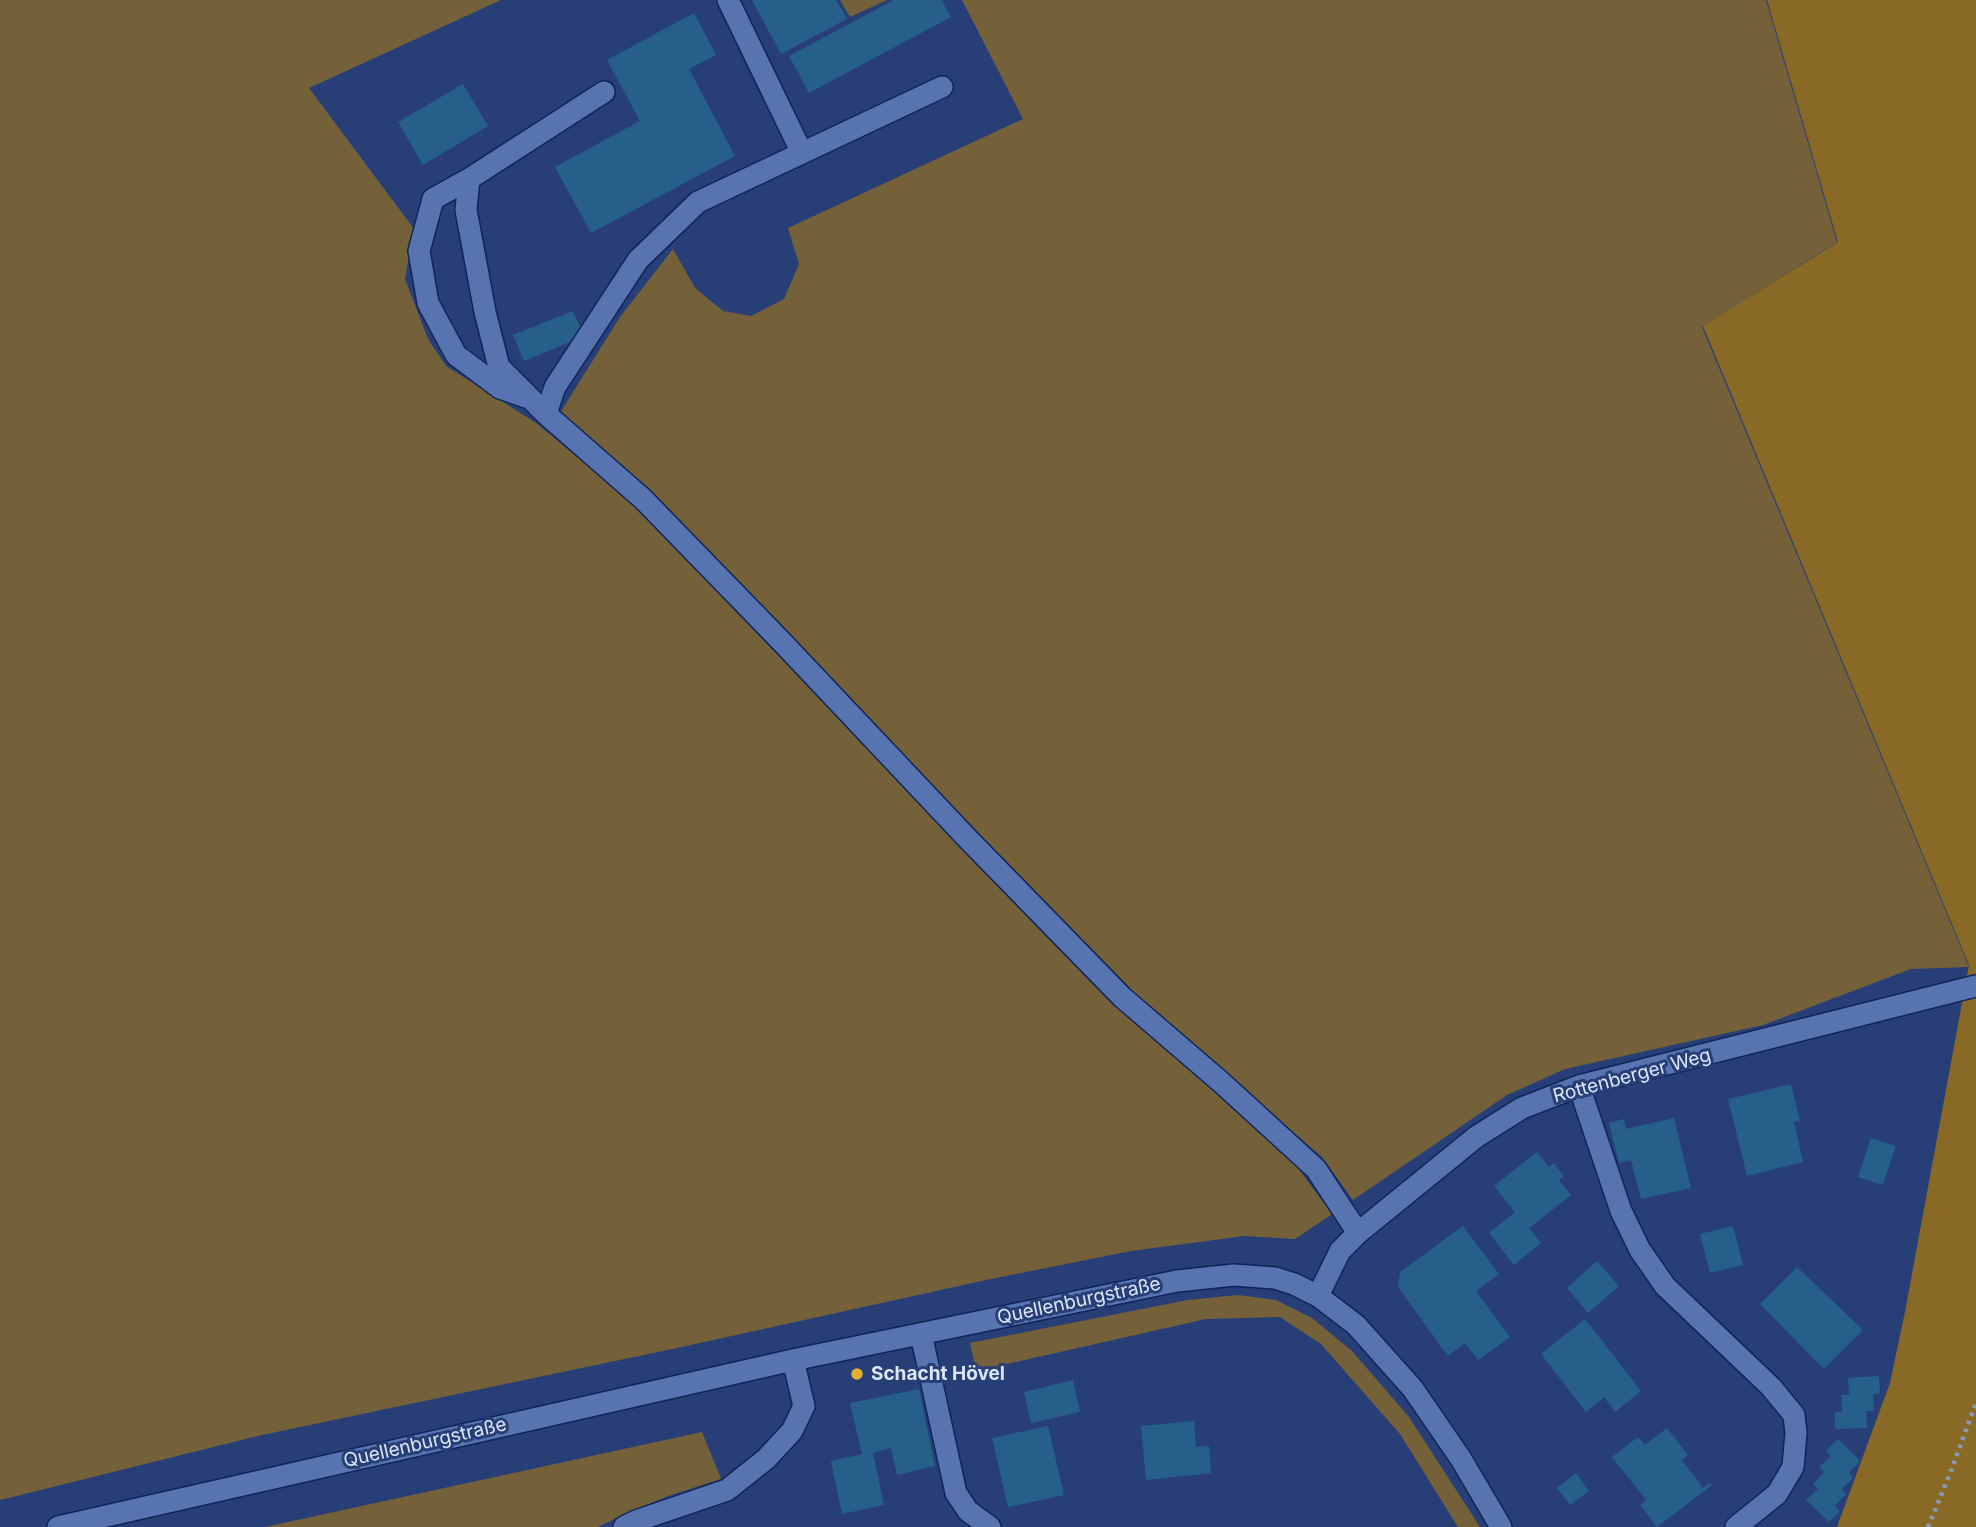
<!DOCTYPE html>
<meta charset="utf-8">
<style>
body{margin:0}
canvas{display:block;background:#273f76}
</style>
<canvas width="1976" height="1527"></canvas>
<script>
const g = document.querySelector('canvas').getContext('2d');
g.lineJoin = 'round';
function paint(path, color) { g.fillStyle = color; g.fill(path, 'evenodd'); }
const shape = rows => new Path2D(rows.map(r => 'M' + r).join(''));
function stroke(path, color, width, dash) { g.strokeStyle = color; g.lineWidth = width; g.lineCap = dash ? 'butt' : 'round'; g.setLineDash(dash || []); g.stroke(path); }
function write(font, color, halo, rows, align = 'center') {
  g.font = font + ' Inter,sans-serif'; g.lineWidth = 6; g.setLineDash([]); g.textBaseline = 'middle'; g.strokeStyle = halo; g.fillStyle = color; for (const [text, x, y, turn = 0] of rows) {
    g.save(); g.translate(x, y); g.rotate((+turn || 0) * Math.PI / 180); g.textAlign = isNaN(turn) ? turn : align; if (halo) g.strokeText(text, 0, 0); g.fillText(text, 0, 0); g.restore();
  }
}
const green = shape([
 [0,0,501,0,309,88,414,229,405,279,428,339,446,366,536,423,635,504,767,644,1115,1004,1295,1164,1332,1214,1295,1239,1244,1236,1131,1251,986,1280,677,1348,262,1435,0,1500],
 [840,0,887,0,850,17],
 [962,0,1766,0,1837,242,1702,327,1969,967,1911,969,1763,1025,1565,1069,1507,1095,1353,1200,1322,1157,1130,992,1033,894,649,490,560,413,620,317,673,249,695,288,723,311,751,316,784,299,799,264,788,228,1023,119],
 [1238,1295,1276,1300,1312,1318,1352,1351,1409,1417,1480,1527,1458,1527,1400,1434,1321,1344,1280,1317,1206,1319,976,1371,970,1343,1188,1300],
 [702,1432,721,1479,668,1496,629,1512,598,1527,265,1527]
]);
const forest = shape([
 [1767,0,1976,0,1976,1527,1837,1527,1890,1383,1905,1312,1969,965,1703,326,1838,242]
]);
const building = shape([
 [752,0,836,0,847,19,781,54],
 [894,0,942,0,951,17,809,93,789,56],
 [694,13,716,55,689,69,735,156,591,233,555,167,640,121,607,60],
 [463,84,488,126,423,165,398,122],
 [573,311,584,336,524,361,513,335],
 [1791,1084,1800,1121,1794,1122,1803,1162,1747,1176,1728,1099],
 [1674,1118,1691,1188,1641,1199,1631,1160,1619,1163,1609,1123,1624,1119,1626,1129],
 [1871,1138,1896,1146,1883,1185,1858,1177],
 [1537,1152,1549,1167,1554,1163,1564,1176,1559,1180,1571,1195,1529,1228,1541,1243,1514,1265,1489,1233,1515,1212,1494,1186],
 [1463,1226,1499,1274,1476,1291,1510,1337,1478,1360,1465,1343,1448,1356,1398,1287,1400,1272],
 [1733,1226,1743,1265,1710,1273,1700,1234],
 [1597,1261,1619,1286,1588,1313,1567,1288],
 [1797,1267,1863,1330,1824,1369,1760,1304],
 [1585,1319,1641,1391,1615,1412,1604,1397,1586,1412,1541,1354],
 [1879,1376,1880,1393,1873,1394,1874,1411,1866,1411,1867,1428,1835,1429,1835,1412,1842,1412,1841,1395,1849,1395,1848,1378],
 [1073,1380,1080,1412,1031,1423,1024,1392],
 [919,1389,935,1466,897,1475,891,1448,873,1453,884,1505,842,1514,831,1461,862,1454,850,1403],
 [1194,1421,1196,1447,1209,1446,1211,1473,1146,1480,1141,1426],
 [1048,1426,1064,1495,1008,1507,992,1438],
 [1667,1428,1688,1455,1682,1460,1703,1488,1710,1483,1712,1485,1657,1527,1640,1505,1646,1500,1612,1457,1638,1437,1645,1445],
 [1838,1439,1860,1461,1849,1473,1853,1478,1842,1489,1846,1494,1835,1506,1840,1511,1829,1522,1806,1500,1818,1489,1813,1484,1824,1472,1819,1467,1831,1456,1826,1451],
 [1576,1473,1589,1491,1570,1505,1557,1488]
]);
const path = shape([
 [1928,1527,1951,1471,1976,1403]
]);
const minor = shape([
 [728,0,802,153],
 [604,92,469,179,466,210,485,312,499,367,546,414,643,499,781,641,966,837,1122,997,1222,1083,1316,1169,1358,1233],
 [469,179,433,199,419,251,428,303,456,355,500,388,526,397],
 [546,414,555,387,638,260,698,202,942,87],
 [1579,1086,1621,1211,1640,1250,1665,1286,1771,1387,1794,1415,1796,1433,1793,1467,1777,1494,1736,1527],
 [1318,1296,1340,1251,1358,1233,1476,1137,1522,1108,1579,1086,1976,986],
 [921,1334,956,1493,968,1511,990,1527],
 [58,1527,793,1360,1177,1281,1234,1275,1275,1278,1294,1284,1318,1296,1356,1325,1413,1389,1461,1459,1501,1527],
 [624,1527,636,1521,727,1490,766,1459,792,1431,804,1406,793,1360]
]);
const markers = [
 [857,1374,7,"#e2af34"]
];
const streetNames = [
 ["Rottenberger Weg",1632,1076,-15],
 ["Quellenburgstraße",1079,1301,-12],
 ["Quellenburgstraße",425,1443,-13]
];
const poiNames = [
 ["Schacht Hövel",871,1374]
];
paint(green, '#756139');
paint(forest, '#886a26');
paint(building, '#255f8a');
stroke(minor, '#0f2459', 24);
stroke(path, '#8a9abe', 4.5, [3.5, 5]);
stroke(minor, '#5874b0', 21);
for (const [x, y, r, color] of markers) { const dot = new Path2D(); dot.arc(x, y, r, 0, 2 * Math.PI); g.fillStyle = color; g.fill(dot); stroke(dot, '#273f76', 2.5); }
write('19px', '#dce6fa', '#273f76', streetNames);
write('bold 19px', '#dce6fa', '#273f76', poiNames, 'left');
</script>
